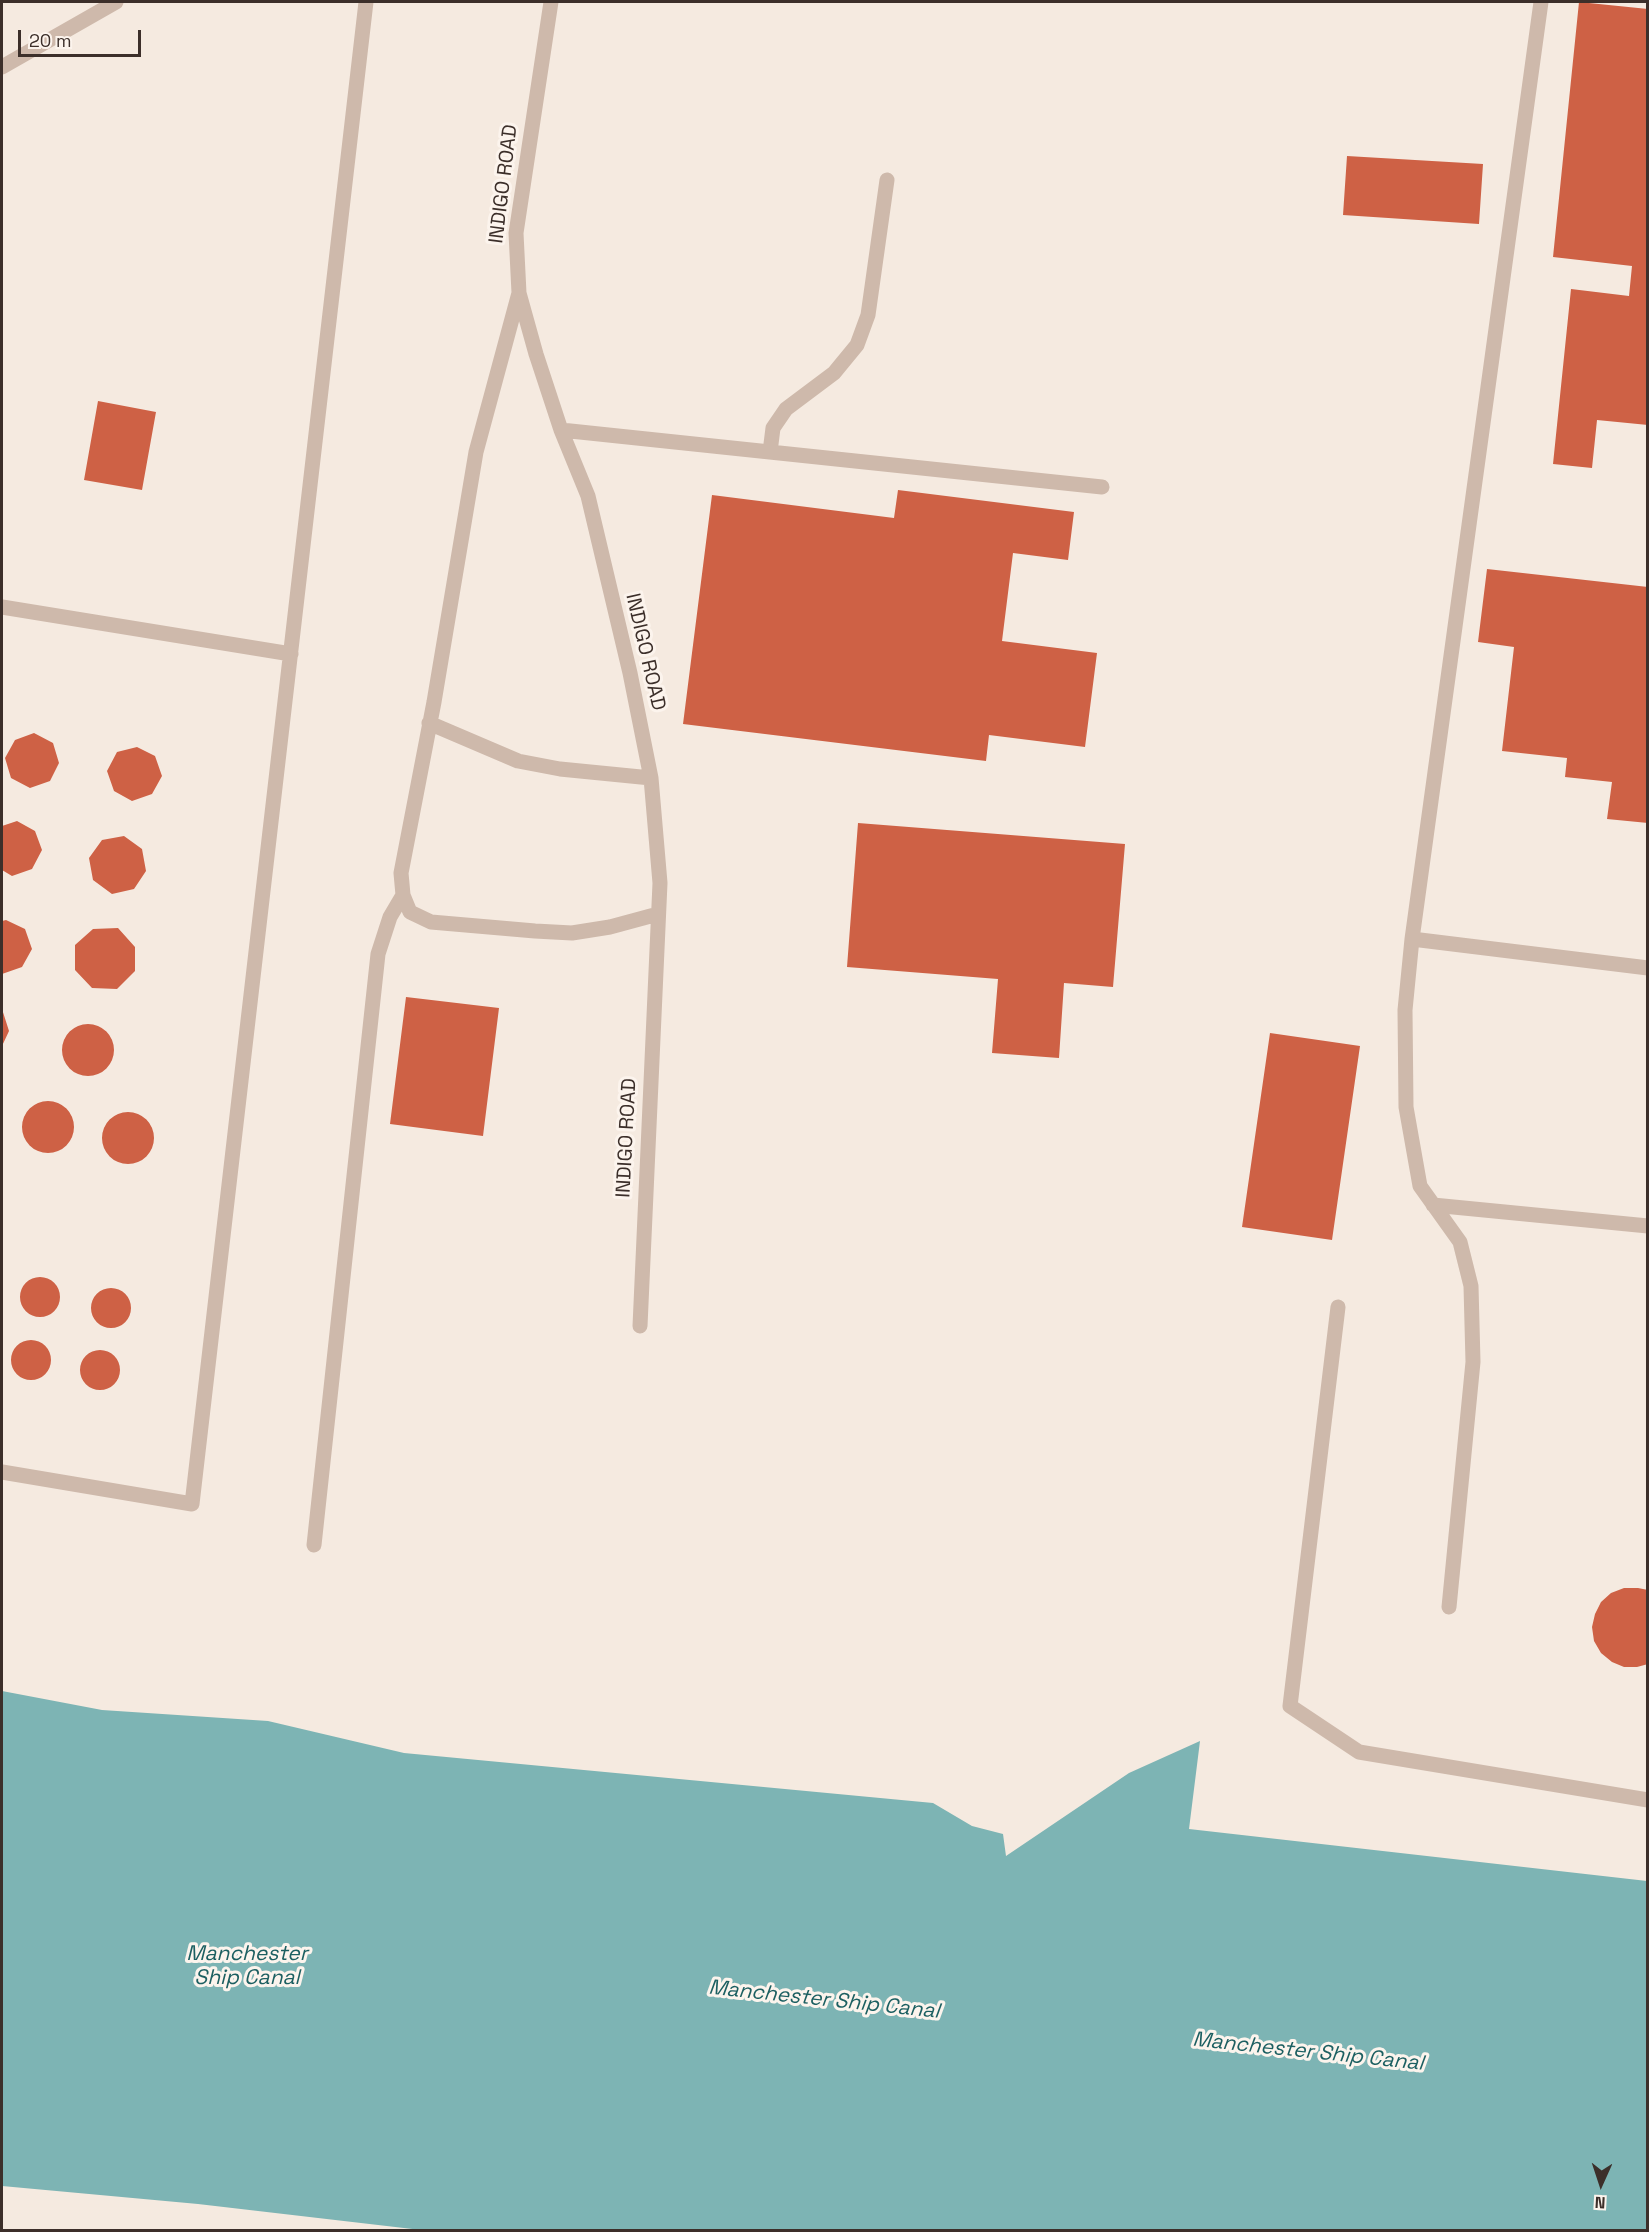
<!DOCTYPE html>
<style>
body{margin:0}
#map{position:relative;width:1649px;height:2232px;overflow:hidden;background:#f5eae0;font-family:"Space Grotesk",sans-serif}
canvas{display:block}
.frame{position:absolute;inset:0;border:3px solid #3c2f2a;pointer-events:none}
.north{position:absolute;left:1571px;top:2154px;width:60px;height:60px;-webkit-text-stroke:4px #fcf4ed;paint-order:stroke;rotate:183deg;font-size:16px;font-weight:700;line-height:24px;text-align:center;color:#3c2f2a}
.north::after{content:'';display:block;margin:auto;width:21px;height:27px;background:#3c2f2a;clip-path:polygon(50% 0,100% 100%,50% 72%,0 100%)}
.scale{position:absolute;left:18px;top:30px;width:123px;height:27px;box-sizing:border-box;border:3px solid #3c2f2a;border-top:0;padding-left:8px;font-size:18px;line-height:21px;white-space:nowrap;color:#3c2f2a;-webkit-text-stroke:4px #fcf4ed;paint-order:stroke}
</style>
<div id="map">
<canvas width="1649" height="2232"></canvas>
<div class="frame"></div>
<div class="north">N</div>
<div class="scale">20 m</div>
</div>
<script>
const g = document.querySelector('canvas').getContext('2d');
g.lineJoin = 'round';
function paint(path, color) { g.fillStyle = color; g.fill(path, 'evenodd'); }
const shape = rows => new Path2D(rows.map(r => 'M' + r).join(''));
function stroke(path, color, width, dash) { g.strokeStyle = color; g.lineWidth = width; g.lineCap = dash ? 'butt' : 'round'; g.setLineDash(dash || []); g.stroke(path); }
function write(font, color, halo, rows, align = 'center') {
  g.font = font + ' "Space Grotesk",sans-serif'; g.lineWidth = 6; g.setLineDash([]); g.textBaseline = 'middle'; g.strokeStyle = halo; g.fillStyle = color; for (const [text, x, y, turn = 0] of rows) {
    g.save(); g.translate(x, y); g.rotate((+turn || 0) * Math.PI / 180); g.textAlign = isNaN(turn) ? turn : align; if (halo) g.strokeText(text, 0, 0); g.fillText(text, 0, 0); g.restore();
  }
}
const water = shape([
 [2,1691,102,1710,268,1721,404,1753,933,1803,972,1826,1003,1834,1006,1856,1129,1773,1200,1741,1189,1829,1647,1881,1647,2230,421,2230,198,2204,2,2186]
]);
const building = shape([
 [1579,2,1648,9,1648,425,1597,420,1592,468,1553,464,1571,289,1629,296,1632,266,1553,257],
 [1347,156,1483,164,1479,224,1343,215],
 [98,401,156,412,142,490,84,480],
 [898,490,1074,512,1068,560,1013,553,1002,641,1097,653,1085,747,989,735,986,761,683,724,712,495,894,518],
 [1487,569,1648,587,1648,823,1607,819,1612,782,1565,777,1567,758,1502,751,1514,647,1478,642],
 [34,733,53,743,59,763,50,781,30,788,11,778,5,758,15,740],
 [137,747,155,756,162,776,152,794,132,801,114,791,107,771,117,752],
 [17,821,35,831,42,850,32,869,12,876,2,870,2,826],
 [858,823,1125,844,1113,987,1064,983,1059,1058,992,1053,998,979,847,967],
 [124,836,142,849,146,871,134,889,112,894,93,880,89,858,102,840],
 [6,920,25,929,32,949,22,967,2,974,2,921],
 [118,928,135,947,135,971,117,989,92,988,75,970,75,945,93,929],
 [406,997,499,1008,483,1136,390,1124],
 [2,1009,9,1031,2,1046],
 '62 1050a26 26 0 1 1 52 0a26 26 0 1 1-52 0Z',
 [1270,1033,1360,1046,1332,1240,1242,1227],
 '22 1127a26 26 0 1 1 52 0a26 26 0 1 1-52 0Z',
 '102 1138a26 26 0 1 1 52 0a26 26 0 1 1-52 0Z',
 '20 1297a20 20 0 1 1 40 0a20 20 0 1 1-40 0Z',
 '91 1308a20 20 0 1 1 40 0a20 20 0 1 1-40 0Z',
 '11 1360a20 20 0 1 1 40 0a20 20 0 1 1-40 0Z',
 '80 1370a20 20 0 1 1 40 0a20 20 0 1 1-40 0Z',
 [1624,1588,1638,1588,1648,1590,1648,1664,1637,1667,1624,1667,1612,1662,1601,1653,1594,1641,1592,1627,1595,1614,1601,1602,1611,1593]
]);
const minor = shape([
 [551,2,516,233,519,293,536,354,561,430,588,496,630,673,651,778,660,883,640,1326],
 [2,67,116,2],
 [519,293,476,452,434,702,401,873,403,895,410,912,431,922,535,931,572,933,610,927,658,914],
 [561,430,1102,487],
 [770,452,773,428,786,409,834,373,857,345,868,315,887,180],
 [2,607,291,654],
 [429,723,518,761,560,769,651,778],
 [1412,939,1648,968],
 [1433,1205,1648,1226],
 [1338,1307,1290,1706,1359,1752,1648,1800],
 [2,1472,192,1504,366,2],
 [314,1545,378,954,390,917,403,895],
 [1449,1607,1473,1362,1471,1286,1460,1242,1420,1186,1406,1107,1405,1010,1412,939,1541,2]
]);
const streetNames = [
 ["INDIGO ROAD",504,184,-83],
 ["INDIGO ROAD",645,652,77],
 ["INDIGO ROAD",627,1138,-87]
];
const waterNames = [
 ["Manchester",247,1954],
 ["Ship Canal",247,1978],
 ["Manchester Ship Canal",824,2000,6],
 ["Manchester Ship Canal",1308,2052,6]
];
paint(water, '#7db4b4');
paint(building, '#ce6145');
stroke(minor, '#ceb9ab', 15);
write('20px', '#3c2f2a', '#fcf4ed', streetNames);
write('italic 21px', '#1c5f61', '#fcf4ed', waterNames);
</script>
